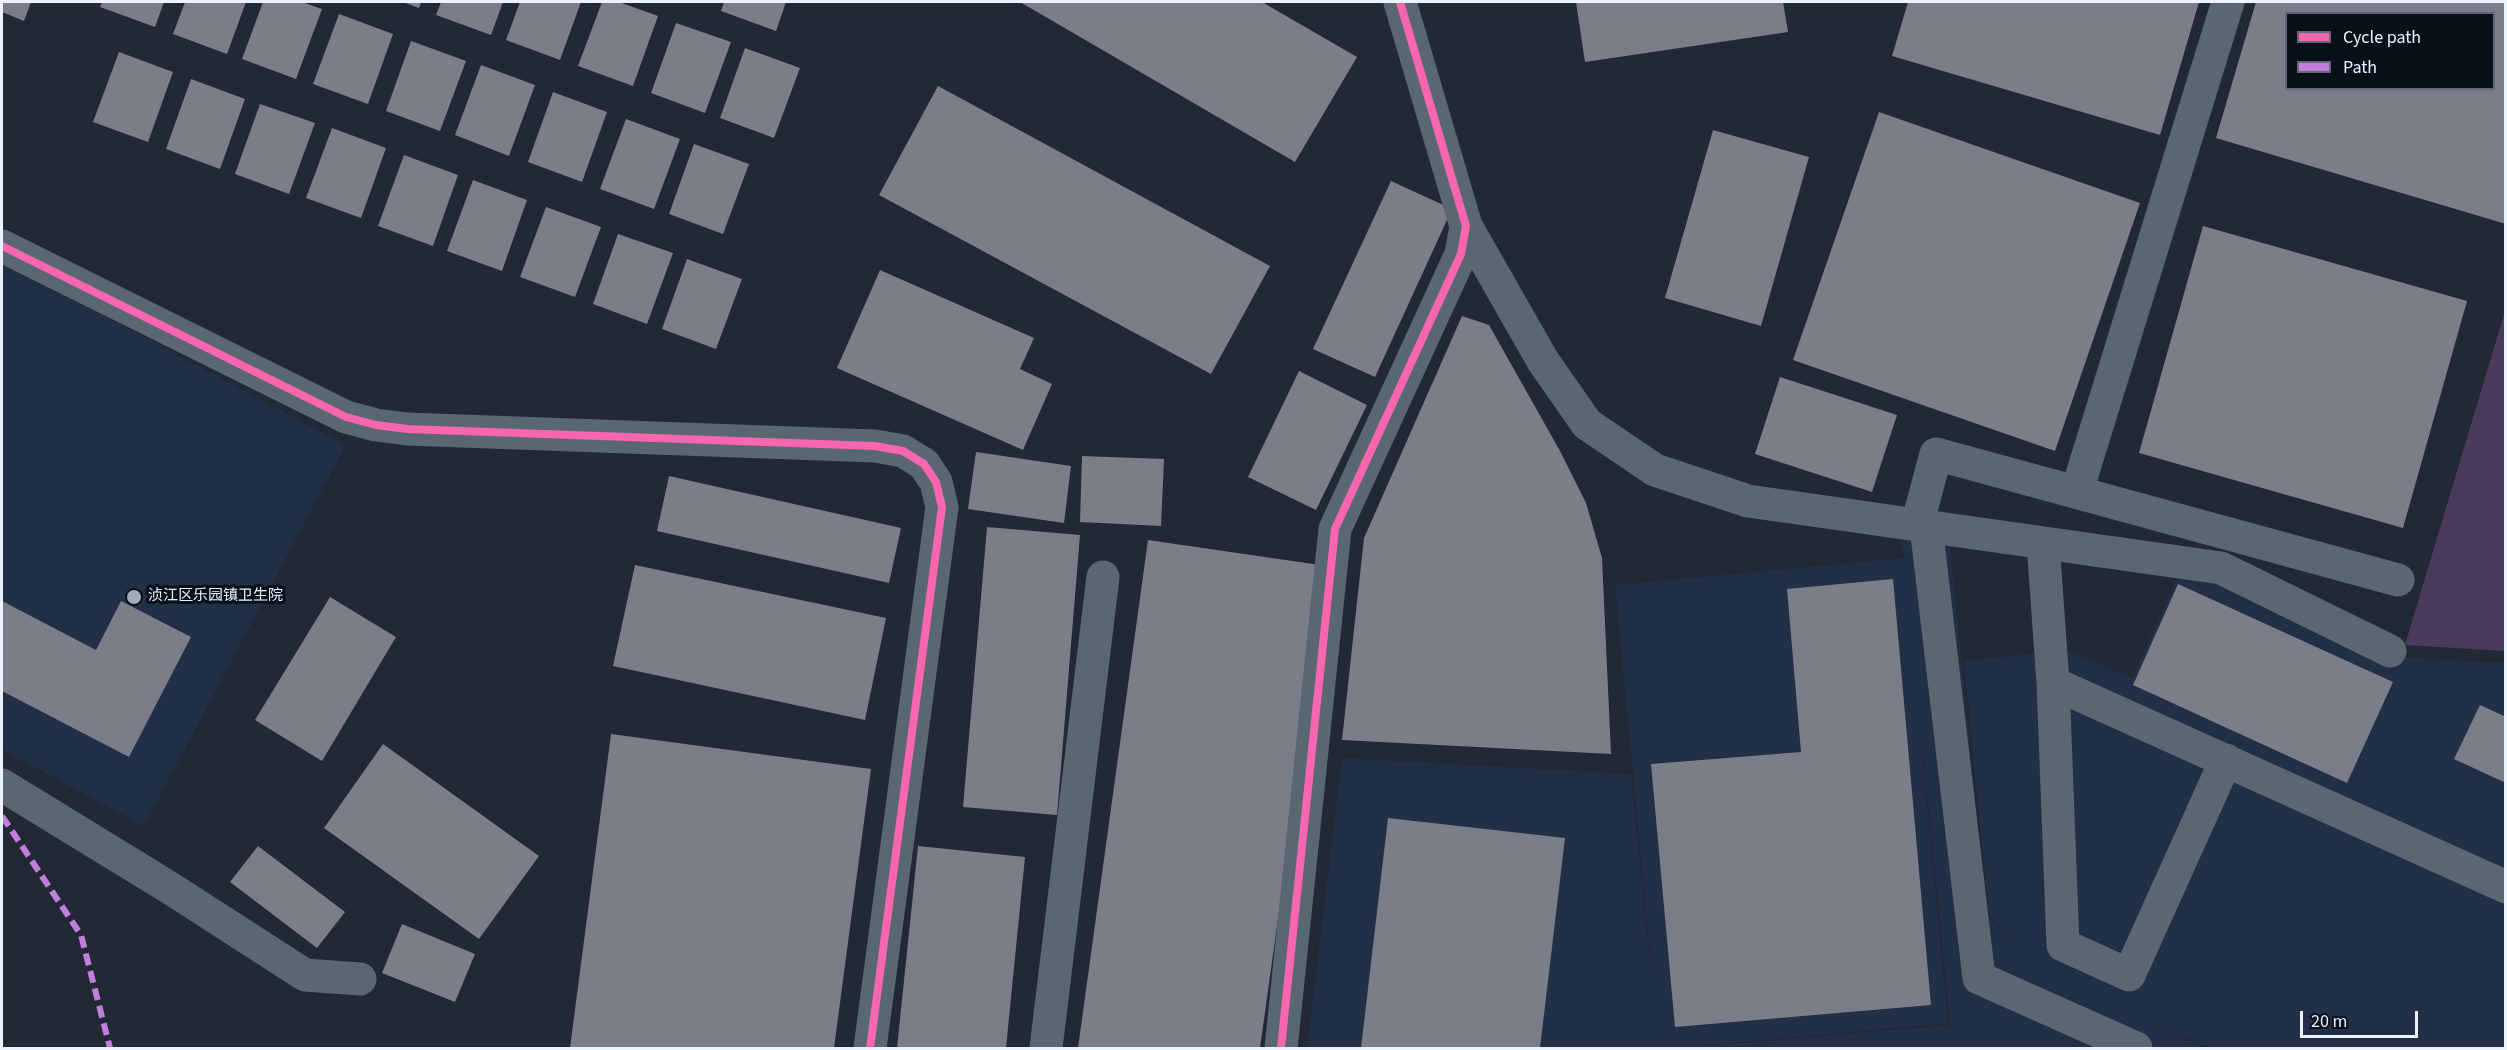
<!DOCTYPE html>
<meta charset="utf-8">
<style>
body{margin:0}
#map{position:relative;width:2507px;height:1050px;overflow:hidden;background:#222934;font-family:"Source Sans 3",sans-serif}
canvas{display:block}
.frame{position:absolute;inset:0;border:3px solid #ecf2fe;pointer-events:none}
.legend{position:absolute;left:2285px;top:12px;width:210px;height:78px;box-sizing:border-box;background:#0a1019;border:2px solid #646a75;margin:0;padding:8px 10px;list-style:none;font-size:18px;color:#ecf2fe}
.legend li{display:flex;align-items:center;gap:12px;height:30px}
.legend b{width:30px;border:2px solid #646a75}
.scale{position:absolute;left:2300px;top:1011px;width:118px;height:27px;box-sizing:border-box;border:3px solid #ecf2fe;border-top:0;padding-left:8px;font-size:18px;line-height:21px;white-space:nowrap;color:#ecf2fe;-webkit-text-stroke:4px #0a1019;paint-order:stroke}
</style>
<div id="map">
<canvas width="2507" height="1050"></canvas>
<div class="frame"></div>
<ul class="legend">
<li><b style="height:8px;background:#f766af"></b>Cycle path</li>
<li><b style="height:8px;background:#c07fdc"></b>Path</li>
</ul>
<div class="scale">20 m</div>
</div>
<script>
const g = document.querySelector('canvas').getContext('2d');
g.lineJoin = 'round';
function paint(path, color) { g.fillStyle = color; g.fill(path, 'evenodd'); }
const shape = rows => new Path2D(rows.map(r => 'M' + r).join(''));
function stroke(path, color, width, dash) { g.strokeStyle = color; g.lineWidth = width; g.lineCap = dash ? 'butt' : 'round'; g.setLineDash(dash || []); g.stroke(path); }
function write(font, color, halo, rows, align = 'center') {
  g.font = font + ' "Source Sans 3","Noto Sans SC",sans-serif'; g.lineWidth = 6; g.setLineDash([]); g.textBaseline = 'middle'; g.strokeStyle = halo; g.fillStyle = color; for (const [text, x, y, turn = 0] of rows) {
    g.save(); g.translate(x, y); g.rotate((+turn || 0) * Math.PI / 180); g.textAlign = isNaN(turn) ? turn : align; if (halo) g.strokeText(text, 0, 0); g.fillText(text, 0, 0); g.restore();
  }
}
const built = shape([
 [2,261,346,445,144,826,2,750],
 [1901,528,1949,535,1987,915,2026,960,1989,915,1964,661,2066,650,2132,678,2182,568,2394,657,2505,663,2505,1048,2210,1048,2126,1011,2207,1048,1307,1048,1342,758,1631,774,1657,1030,1615,585,1904,558],
 [1913,653,1950,1025,1700,1046,1948,1023]
]);
const green = shape([
 [2505,311,2505,651,2405,645]
]);
const building = shape([
 [2,2,31,2,24,21,2,12],
 [102,2,164,2,155,27,100,7],
 [185,2,246,2,227,54,173,34],
 [263,2,302,2,322,9,296,79,242,59],
 [403,2,421,2,419,8],
 [441,2,503,2,491,35,436,15],
 [520,2,581,2,560,60,506,40],
 [602,2,619,2,658,16,633,86,578,66],
 [724,2,786,2,776,31,721,11],
 [1020,2,1262,2,1357,57,1295,162],
 [1576,2,1783,2,1788,32,1585,62],
 [1908,2,2199,2,2160,135,1892,56],
 [2256,2,2506,2,2506,224,2216,138],
 [2286,14,2494,14,2494,88,2286,88],
 [339,14,393,34,368,104,313,84],
 [676,23,731,42,705,113,651,93],
 [411,41,466,61,440,131,386,111],
 [745,48,800,68,774,138,720,118],
 [119,52,173,72,148,142,93,122],
 [481,65,535,85,509,156,455,135],
 [191,79,245,99,220,169,166,149],
 [938,86,1270,266,1211,374,879,195],
 [553,92,607,112,582,182,528,162],
 [260,104,315,123,289,194,235,174],
 [1879,112,2140,203,2055,451,1793,360],
 [626,119,680,139,654,209,600,189],
 [332,128,386,148,361,218,306,198],
 [1713,130,1809,157,1761,326,1665,298],
 [694,144,749,164,723,234,669,214],
 [404,155,458,175,433,246,378,226],
 [473,180,527,200,502,271,447,251],
 [1391,181,1452,209,1375,377,1313,349],
 [546,207,601,227,575,297,520,277],
 [2203,226,2467,301,2403,528,2139,453],
 [618,234,673,253,647,324,593,304],
 [687,259,742,279,716,349,662,329],
 [880,270,1034,338,1020,369,1052,384,1023,450,837,368],
 [1462,316,1489,325,1560,451,1586,503,1602,558,1611,754,1342,740,1364,538],
 [1299,371,1367,405,1316,510,1248,477],
 [1780,377,1897,415,1872,492,1755,454],
 [976,452,1071,466,1064,523,968,509],
 [1082,456,1164,459,1161,526,1080,522],
 [669,476,901,528,889,583,657,531],
 [987,527,1080,535,1057,815,963,807],
 [1148,540,1327,566,1260,1048,1078,1048],
 [635,565,886,618,865,720,613,666],
 [1893,579,1931,1005,1675,1027,1651,764,1801,752,1787,589],
 [2178,584,2393,682,2347,783,2133,685],
 [330,597,396,637,322,761,255,720],
 [2,601,96,650,121,601,191,637,129,757,2,691],
 [2480,705,2506,717,2506,783,2454,759],
 [611,734,871,769,834,1048,570,1048],
 [383,744,539,856,479,939,324,828],
 [1388,818,1565,838,1540,1048,1361,1048],
 [258,846,345,912,317,948,230,882],
 [918,846,1025,857,1006,1048,897,1048],
 [402,924,475,954,455,1002,382,973]
]);
const minor = shape([
 [1466,226,1543,361,1587,424,1655,470,1748,501,2221,568,2390,651],
 [2,246,346,417,376,425,407,429,875,446,903,451,924,464,936,482,942,507,870,1048],
 [2077,491,2228,2],
 [1917,525,1936,454,2398,580],
 [1926,526,1979,978,2136,1048],
 [2043,543,2053,683,2506,887],
 [2053,683,2063,945,2129,975,2226,760],
 [2,785,170,888,305,975,360,979],
 [1046,1048,1103,577],
 [1281,1048,1335,529,1461,254,1466,226,1400,2]
]);
const quiet = shape([
 [2,816,81,935,110,1048]
]);
const cycleway = shape([
 [2,246,346,417,376,425,407,429,875,446,903,451,924,464,936,482,942,507,870,1048],
 [1281,1048,1335,529,1461,254,1466,226,1400,2]
]);
const markers = [
 [134,597,8,"#a5acb7"]
];
const poiNames = [
 ["浈江区乐园镇卫生院",148,597]
];
paint(built, '#212f47');
paint(green, '#4b3a5b');
paint(building, '#7b7e88');
stroke(minor, '#596771', 33);
stroke(quiet, '#c07fdc', 6, [12, 6]);
stroke(cycleway, '#f766af', 8);
for (const [x, y, r, color] of markers) { const dot = new Path2D(); dot.arc(x, y, r, 0, 2 * Math.PI); g.fillStyle = color; g.fill(dot); stroke(dot, '#0a1019', 2); }
write('15px', '#ecf2fe', '#0a1019', poiNames, 'left');
</script>
